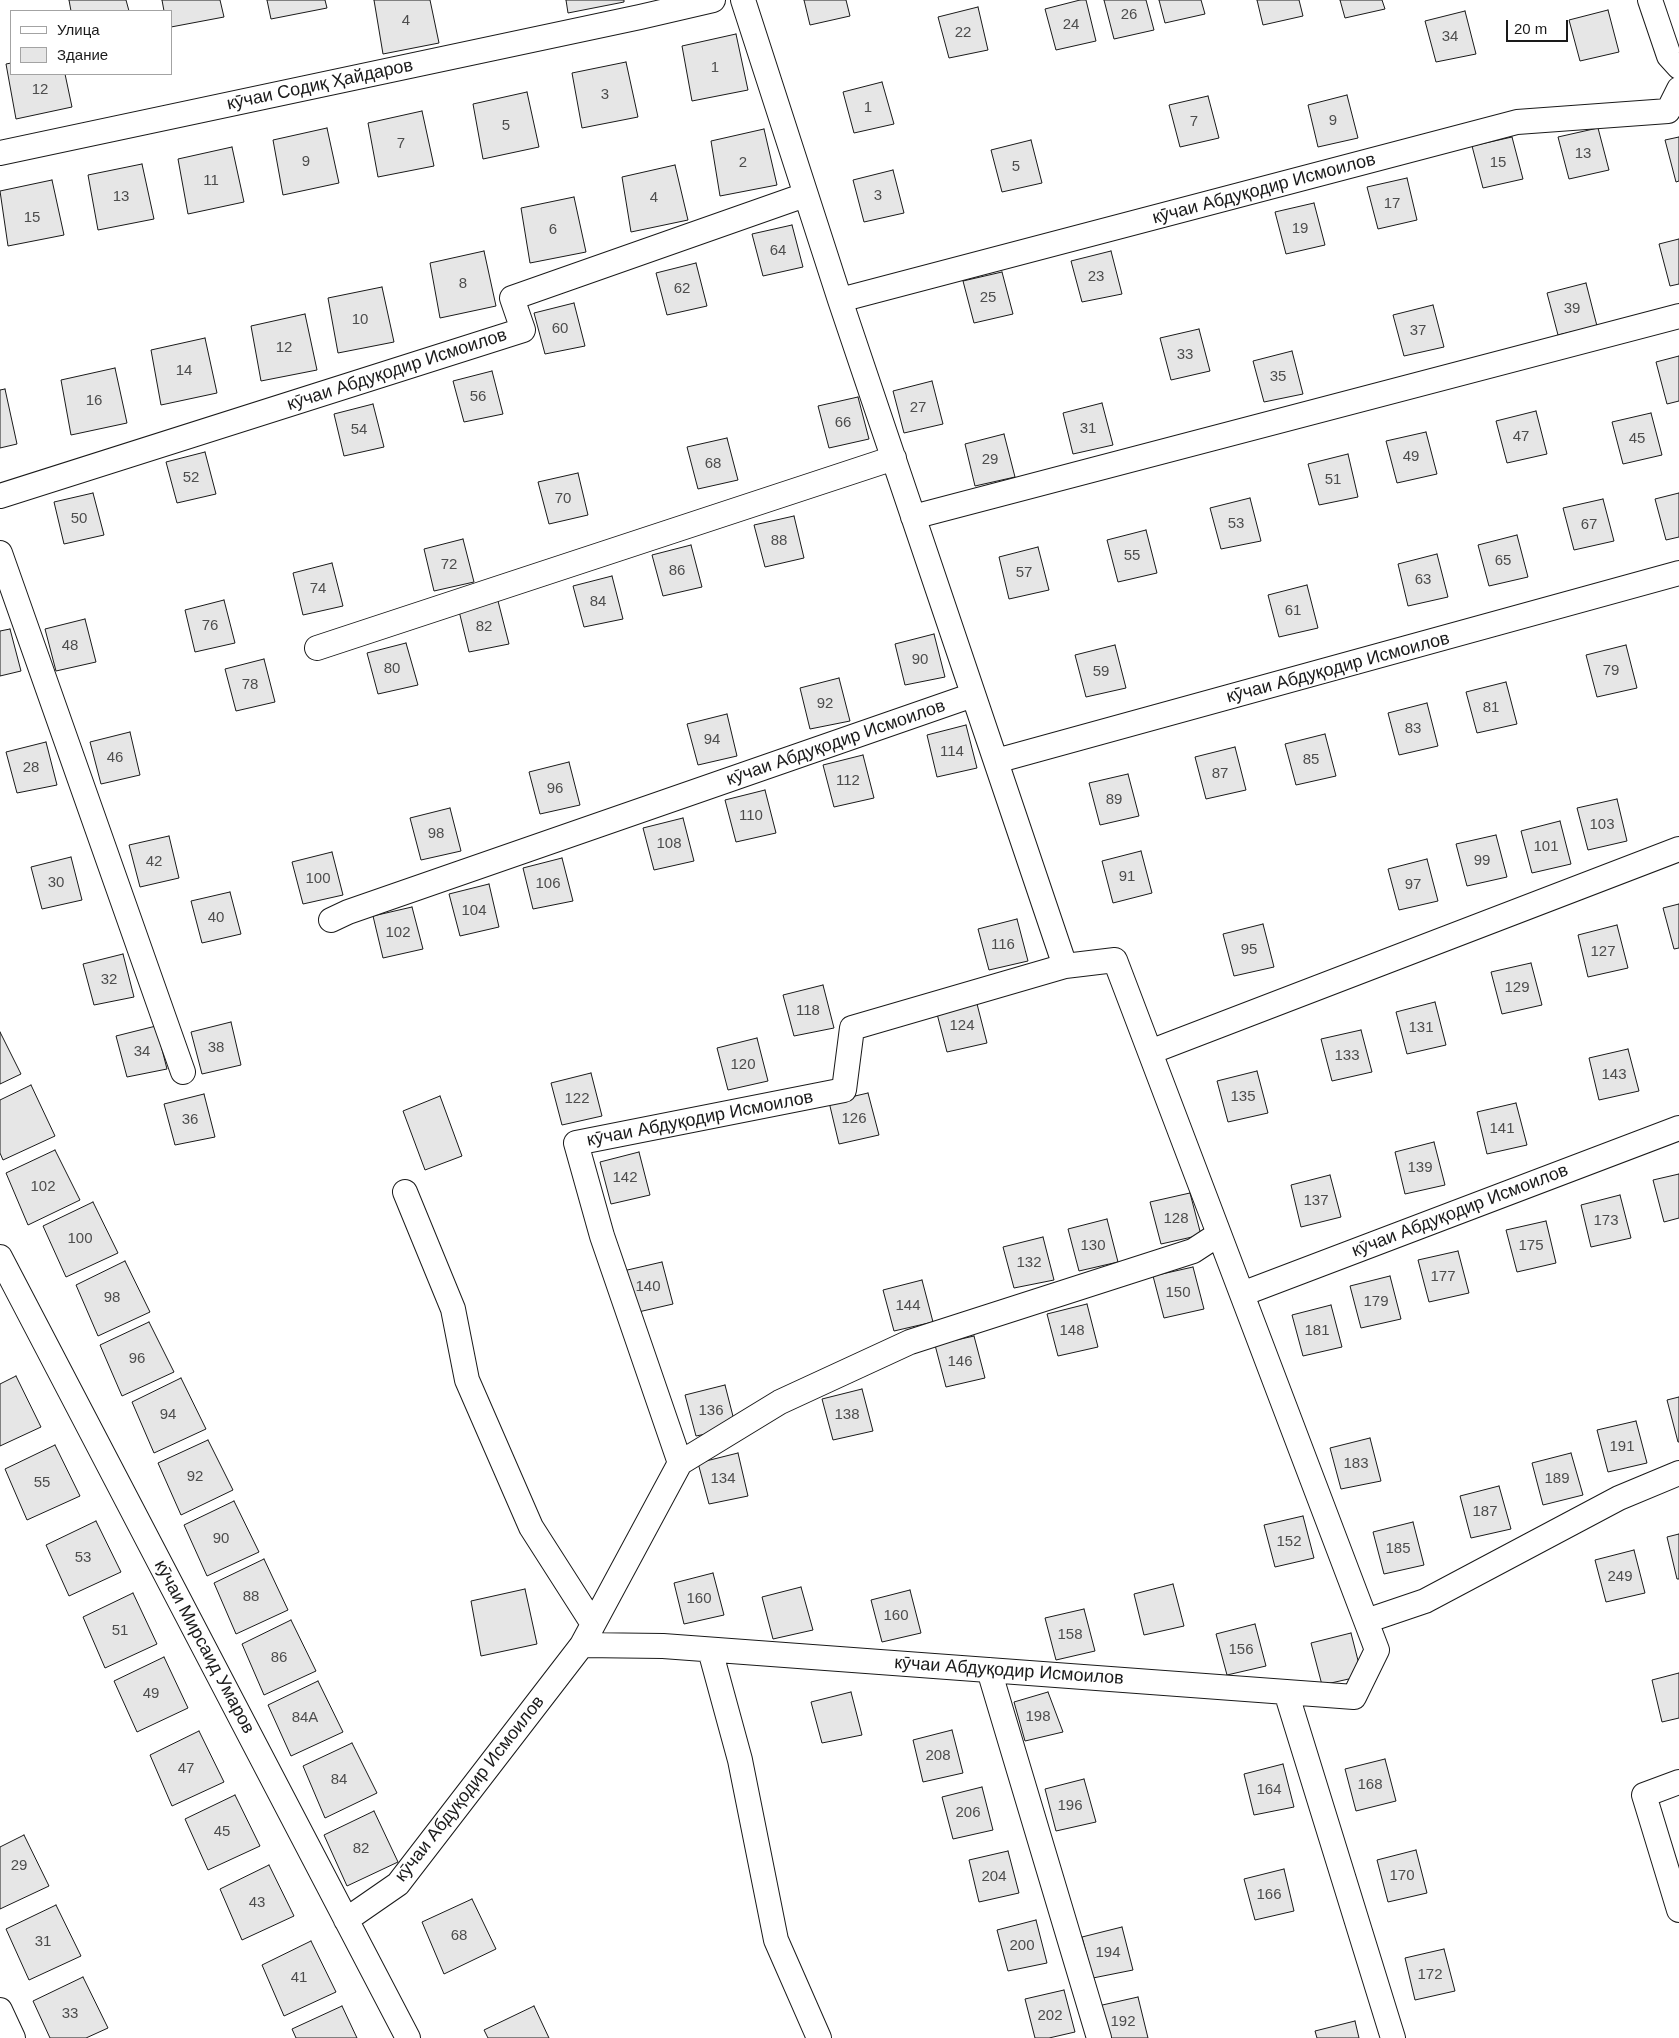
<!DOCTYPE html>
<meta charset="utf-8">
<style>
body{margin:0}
#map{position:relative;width:1679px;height:2038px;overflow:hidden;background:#fff;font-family:Arial,sans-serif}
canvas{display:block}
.legend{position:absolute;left:10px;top:10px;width:162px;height:65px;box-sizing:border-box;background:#fff;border:1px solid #a3a3a3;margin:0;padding:6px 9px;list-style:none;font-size:15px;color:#1a1a1a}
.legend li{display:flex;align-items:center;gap:10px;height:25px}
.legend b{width:25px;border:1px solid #a3a3a3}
.scale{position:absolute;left:1506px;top:20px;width:62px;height:22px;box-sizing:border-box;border:2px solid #1a1a1a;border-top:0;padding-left:6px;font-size:15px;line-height:18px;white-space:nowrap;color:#1a1a1a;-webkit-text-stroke:4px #fff;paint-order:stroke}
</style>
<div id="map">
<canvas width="1679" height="2038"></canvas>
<ul class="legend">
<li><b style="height:6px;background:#fff"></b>Улица</li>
<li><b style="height:14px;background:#e6e6e6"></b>Здание</li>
</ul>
<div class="scale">20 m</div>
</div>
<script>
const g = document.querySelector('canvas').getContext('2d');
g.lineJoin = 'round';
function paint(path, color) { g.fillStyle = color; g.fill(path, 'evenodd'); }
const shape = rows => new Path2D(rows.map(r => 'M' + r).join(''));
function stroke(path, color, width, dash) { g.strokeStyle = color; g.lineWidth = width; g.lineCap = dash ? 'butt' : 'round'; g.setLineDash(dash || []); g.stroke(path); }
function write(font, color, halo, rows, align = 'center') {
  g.font = font + ' Arial,sans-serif'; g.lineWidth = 4; g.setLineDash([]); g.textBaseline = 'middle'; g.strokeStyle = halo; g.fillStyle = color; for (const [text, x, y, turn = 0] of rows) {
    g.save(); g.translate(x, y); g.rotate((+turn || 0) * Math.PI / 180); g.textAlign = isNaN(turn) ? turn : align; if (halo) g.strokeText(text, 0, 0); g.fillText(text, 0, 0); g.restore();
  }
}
const building = shape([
 [69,0,126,0,129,11,71,11,69,0],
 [162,0,220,0,224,17,171,27,171,11,164,11,162,0],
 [267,0,325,0,327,8,271,19,267,0],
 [374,0,430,0,439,43,383,54,374,0],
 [566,0,624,0,624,2,568,13,566,0],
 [804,0,846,0,850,16,810,25,804,0],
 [1080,0,1086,0,1096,41,1056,50,1045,9,1080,0],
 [1104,0,1146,0,1154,30,1114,39,1104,0],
 [1159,0,1201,0,1205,14,1165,23,1159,0],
 [1257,0,1299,0,1303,16,1263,25,1257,0],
 [1340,0,1382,0,1385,9,1345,18,1340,0],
 [978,7,988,50,949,58,938,17,978,7],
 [1608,10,1619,52,1580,61,1569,20,1608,10],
 [1465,11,1476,54,1436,62,1425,21,1465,11],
 [736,34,748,90,692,101,682,46,736,34],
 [626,62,638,117,582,128,572,73,626,62],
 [11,63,11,74,65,74,72,107,16,119,6,64,11,63],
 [882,82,894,124,854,133,843,92,882,82],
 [527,92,539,147,483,159,473,104,527,92],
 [1347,95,1358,138,1318,147,1308,105,1347,95],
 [1208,96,1219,138,1180,147,1169,105,1208,96],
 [422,111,434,166,378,177,368,123,422,111],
 [327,128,339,183,283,195,273,140,327,128],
 [1598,128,1609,170,1569,179,1558,137,1598,128],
 [764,129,777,185,720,196,711,141,764,129],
 [1512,137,1523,179,1483,188,1472,146,1512,137],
 [1679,137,1679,181,1676,182,1665,140,1679,137],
 [1031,140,1042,183,1002,192,991,150,1031,140],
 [232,147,244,202,188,214,178,159,232,147],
 [142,164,154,219,98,230,88,175,142,164],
 [675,165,688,220,631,232,622,177,675,165],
 [893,170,904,213,864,222,853,180,893,170],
 [1407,178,1417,220,1378,229,1367,187,1407,178],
 [52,180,64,235,8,246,0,191,52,180],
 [574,197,586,252,530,263,521,208,574,197],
 [1314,203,1325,245,1286,254,1275,212,1314,203],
 [792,225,803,267,763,276,752,234,792,225],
 [1679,239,1679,284,1670,286,1659,244,1679,239],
 [484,251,496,306,440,318,430,263,484,251],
 [1111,251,1122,294,1082,302,1071,261,1111,251],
 [696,263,707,306,667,315,656,273,696,263],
 [1002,272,1013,314,974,323,963,281,1002,272],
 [1586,283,1597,326,1558,335,1547,293,1586,283],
 [382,287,394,342,338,353,328,298,382,287],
 [574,303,585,346,545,354,534,313,574,303],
 [1433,305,1444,347,1404,356,1393,315,1433,305],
 [305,314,317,370,261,381,251,326,305,314],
 [1199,329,1210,371,1171,380,1160,338,1199,329],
 [205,338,217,393,161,405,151,350,205,338],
 [1292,351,1303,394,1264,402,1253,361,1292,351],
 [1679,356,1679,401,1667,404,1656,362,1679,356],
 [115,368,127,423,71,435,61,380,115,368],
 [492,371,503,414,464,422,453,381,492,371],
 [932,381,943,424,904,433,893,391,932,381],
 [5,389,17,444,0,448,0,390,5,389],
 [858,397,869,439,829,448,818,406,858,397],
 [1102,403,1113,445,1073,454,1063,413,1102,403],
 [373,404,384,447,344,456,334,414,373,404],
 [1536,411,1547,454,1507,463,1496,421,1536,411],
 [1651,413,1662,455,1623,464,1612,422,1651,413],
 [1426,432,1437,474,1397,483,1386,441,1426,432],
 [1004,434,1015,477,975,486,965,444,1004,434],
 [727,438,738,480,698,489,687,447,727,438],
 [205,452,216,494,177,503,166,462,205,452],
 [1348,454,1358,497,1319,505,1308,464,1348,454],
 [578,473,588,515,549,524,538,482,578,473],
 [93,493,104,535,64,544,54,502,93,493],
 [1679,493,1679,537,1666,540,1655,499,1679,493],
 [1250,498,1261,541,1221,549,1210,508,1250,498],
 [1603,499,1614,541,1574,550,1563,508,1603,499],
 [794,516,804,558,765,567,754,525,794,516],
 [1146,530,1157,573,1118,582,1107,540,1146,530],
 [1517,535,1528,577,1489,586,1478,545,1517,535],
 [463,539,474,582,434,591,424,549,463,539],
 [691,545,702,587,663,596,652,555,691,545],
 [1038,547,1049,590,1009,599,999,557,1038,547],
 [1437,554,1448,597,1408,606,1398,564,1437,554],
 [332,563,343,606,303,615,293,573,332,563],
 [612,576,623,619,584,627,573,586,612,576],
 [1307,585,1318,628,1279,637,1268,595,1307,585],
 [224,600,235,643,195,652,185,610,224,600],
 [498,601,509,644,469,652,459,611,498,601],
 [85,619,96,662,56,671,45,629,85,619],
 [10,629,21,671,0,676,0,631,10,629],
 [934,634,945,677,905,685,895,644,934,634],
 [406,643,418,685,378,694,367,653,406,643],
 [1115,645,1126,688,1086,697,1075,655,1115,645],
 [1626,645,1637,688,1597,697,1586,655,1626,645],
 [264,659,275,702,236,711,225,669,264,659],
 [839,678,850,721,810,729,800,688,839,678],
 [1506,682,1517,724,1477,733,1466,692,1506,682],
 [1427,703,1438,746,1399,755,1388,713,1427,703],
 [727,714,737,756,698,765,687,724,727,714],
 [966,725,977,768,937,777,927,735,966,725],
 [130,732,140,775,101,784,90,742,130,732],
 [1325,734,1336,776,1296,785,1285,744,1325,734],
 [46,742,57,785,17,793,6,752,46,742],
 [1235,747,1246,790,1206,799,1195,757,1235,747],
 [863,755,874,798,834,807,823,765,863,755],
 [569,762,580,805,540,814,529,772,569,762],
 [1128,774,1139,816,1100,825,1089,783,1128,774],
 [765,790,776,833,736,842,725,800,765,790],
 [1617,799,1627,841,1588,850,1577,808,1617,799],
 [450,808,461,851,421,860,410,818,450,808],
 [683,818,694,861,654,870,643,828,683,818],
 [1560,821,1571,864,1532,873,1521,831,1560,821],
 [1496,835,1507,877,1467,886,1456,844,1496,835],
 [169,836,179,878,140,887,129,845,169,836],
 [1141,851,1152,893,1113,903,1102,861,1141,851],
 [332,852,343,895,303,904,292,862,332,852],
 [71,857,82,900,42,909,31,867,71,857],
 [562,858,573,901,533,909,523,868,562,858],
 [1427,859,1438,901,1399,910,1388,869,1427,859],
 [489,884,499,927,460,936,449,894,489,884],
 [230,892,241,934,202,943,191,901,230,892],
 [1679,904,1679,948,1674,949,1663,908,1679,904],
 [412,907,423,949,383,958,373,916,412,907],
 [1017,919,1028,961,989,970,978,929,1017,919],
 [1263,924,1274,967,1234,976,1223,934,1263,924],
 [1617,925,1628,968,1588,977,1578,935,1617,925],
 [123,954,134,997,94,1005,83,964,123,954],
 [1531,963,1542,1005,1502,1014,1491,972,1531,963],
 [823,985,834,1028,794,1036,783,995,823,985],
 [976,1000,987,1043,947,1052,936,1010,976,1000],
 [1435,1002,1446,1045,1407,1054,1396,1012,1435,1002],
 [231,1022,241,1065,202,1074,191,1032,231,1022],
 [156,1026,167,1069,127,1077,116,1036,156,1026],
 [1361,1030,1372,1072,1332,1081,1321,1039,1361,1030],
 [0,1032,21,1074,0,1084,0,1032],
 [757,1038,768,1081,728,1090,717,1048,757,1038],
 [1628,1049,1639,1091,1599,1100,1589,1058,1628,1049],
 [1257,1071,1268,1113,1228,1122,1217,1081,1257,1071],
 [591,1073,602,1116,562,1125,551,1083,591,1073],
 [31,1085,55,1136,3,1160,0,1153,0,1100,31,1085],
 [868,1093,879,1135,839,1144,829,1102,868,1093],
 [204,1094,215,1137,175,1145,164,1104,204,1094],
 [440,1096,462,1156,425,1170,403,1111,440,1096],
 [1516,1103,1527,1145,1487,1154,1477,1112,1516,1103],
 [1434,1142,1445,1185,1405,1194,1395,1152,1434,1142],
 [55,1150,80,1200,28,1225,6,1173,55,1150],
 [639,1152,650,1195,611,1204,600,1162,639,1152],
 [1679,1174,1679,1218,1664,1222,1653,1180,1679,1174],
 [1330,1175,1341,1217,1301,1227,1291,1185,1330,1175],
 [1190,1193,1201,1235,1161,1244,1150,1202,1190,1193],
 [1620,1195,1631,1238,1591,1247,1581,1205,1620,1195],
 [93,1202,118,1253,66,1277,43,1226,93,1202],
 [1107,1219,1118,1262,1079,1271,1068,1229,1107,1219],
 [1546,1221,1556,1263,1517,1272,1506,1230,1546,1221],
 [1043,1237,1054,1280,1014,1288,1003,1247,1043,1237],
 [1458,1251,1469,1293,1429,1302,1418,1260,1458,1251],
 [125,1261,150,1312,98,1336,76,1285,125,1261],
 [662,1262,673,1304,634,1313,623,1271,662,1262],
 [1193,1267,1204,1309,1164,1318,1153,1276,1193,1267],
 [1390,1276,1401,1319,1361,1328,1350,1286,1390,1276],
 [922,1280,933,1322,894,1331,883,1290,922,1280],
 [1087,1304,1098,1347,1058,1356,1047,1314,1087,1304],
 [1331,1305,1342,1347,1303,1356,1292,1315,1331,1305],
 [149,1322,174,1372,122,1396,100,1345,149,1322],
 [974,1336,985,1378,946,1387,935,1345,974,1336],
 [16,1376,41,1427,0,1446,0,1384,16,1376],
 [181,1378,206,1429,154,1453,132,1402,181,1378],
 [725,1385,736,1428,696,1436,685,1395,725,1385],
 [862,1389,873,1431,833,1440,822,1399,862,1389],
 [1679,1397,1679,1442,1678,1442,1667,1400,1679,1397],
 [1636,1421,1647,1463,1608,1472,1597,1430,1636,1421],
 [1370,1438,1381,1481,1341,1489,1330,1448,1370,1438],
 [208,1440,233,1490,181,1515,158,1463,208,1440],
 [55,1445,80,1496,27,1520,5,1469,55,1445],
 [738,1453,748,1496,709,1504,698,1463,738,1453],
 [1571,1453,1583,1495,1543,1505,1532,1463,1571,1453],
 [1499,1486,1511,1529,1471,1538,1460,1496,1499,1486],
 [234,1501,259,1552,207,1576,184,1525,234,1501],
 [1303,1516,1314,1558,1275,1567,1264,1525,1303,1516],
 [96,1521,121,1572,69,1596,46,1545,96,1521],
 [1413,1522,1424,1565,1384,1574,1373,1532,1413,1522],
 [1679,1534,1679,1579,1677,1579,1667,1537,1679,1534],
 [1634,1550,1645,1593,1606,1602,1595,1560,1634,1550],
 [264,1559,288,1610,236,1634,214,1583,264,1559],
 [713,1573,724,1615,684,1624,674,1583,713,1573],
 [1173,1584,1184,1626,1144,1635,1134,1594,1173,1584],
 [801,1587,813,1630,773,1639,762,1597,801,1587],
 [525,1589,537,1644,481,1656,471,1601,525,1589],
 [910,1590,921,1633,882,1642,871,1600,910,1590],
 [133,1593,157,1644,105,1668,83,1617,133,1593],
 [1084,1609,1095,1651,1056,1660,1045,1618,1084,1609],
 [291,1620,316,1671,264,1695,242,1644,291,1620],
 [1255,1624,1266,1666,1227,1675,1216,1634,1255,1624],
 [1351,1633,1362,1676,1322,1685,1311,1643,1351,1633],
 [164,1657,188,1708,137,1732,114,1681,164,1657],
 [1679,1673,1679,1718,1662,1722,1652,1680,1679,1673],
 [318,1681,343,1732,291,1756,268,1705,318,1681],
 [851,1692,862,1735,822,1743,811,1702,851,1692],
 [1048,1692,1063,1732,1025,1741,1014,1702,1048,1692],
 [952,1730,963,1773,923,1782,913,1740,952,1730],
 [199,1731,224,1782,172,1806,150,1755,199,1731],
 [352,1743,377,1793,325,1818,303,1766,352,1743],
 [1385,1759,1396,1801,1356,1811,1345,1769,1385,1759],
 [1283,1764,1294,1807,1254,1815,1244,1774,1283,1764],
 [1084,1779,1096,1822,1056,1831,1045,1789,1084,1779],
 [982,1787,993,1830,953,1839,942,1797,982,1787],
 [235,1795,260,1846,208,1870,185,1819,235,1795],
 [374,1811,398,1862,347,1886,324,1835,374,1811],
 [24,1835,49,1886,0,1909,0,1847,24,1835],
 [1416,1850,1427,1893,1388,1902,1377,1860,1416,1850],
 [1008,1851,1019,1893,979,1902,969,1860,1008,1851],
 [269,1865,294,1916,242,1940,220,1889,269,1865],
 [1284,1869,1294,1911,1255,1920,1244,1879,1284,1869],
 [472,1899,496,1949,444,1974,422,1922,472,1899],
 [56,1905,81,1956,29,1980,6,1929,56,1905],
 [1036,1920,1047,1963,1008,1971,997,1930,1036,1920],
 [1122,1927,1133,1970,1093,1978,1082,1937,1122,1927],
 [311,1941,336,1992,284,2016,262,1965,311,1941],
 [1444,1949,1455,1991,1415,2000,1405,1958,1444,1949],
 [83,1977,108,2028,86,2038,50,2038,33,2001,83,1977],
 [1064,1990,1075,2032,1049,2038,1035,2038,1025,1999,1064,1990],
 [1138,1997,1148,2038,1106,2038,1098,2006,1138,1997],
 [342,2006,357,2038,296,2038,292,2029,342,2006],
 [534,2006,549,2038,488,2038,484,2030,534,2006],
 [1355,2021,1359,2038,1317,2038,1315,2031,1355,2021]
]);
const minor = shape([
 [743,0,840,300,1065,966],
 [1650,0,1669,56,1679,67],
 [0,153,640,17,713,0],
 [840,300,1517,122,1668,111,1679,89],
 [0,496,523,330,512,298,805,195],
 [913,517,1679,316],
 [0,553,183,1072],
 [317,648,894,458],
 [996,761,1679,573],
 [331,920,348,912,973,695],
 [1150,1052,1679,849],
 [405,1192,453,1309,467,1380,531,1527,593,1624],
 [0,1257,408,2038],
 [1242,1294,1679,1128],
 [680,1463,780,1402,910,1342,1193,1251,1219,1234],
 [1366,1621,1425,1601,1619,1498,1679,1473],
 [710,1650,740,1760,776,1940,819,2038],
 [989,1670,1099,2038],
 [1286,1692,1393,2038],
 [1679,1782,1644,1795,1679,1910],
 [346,1920,398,1884,582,1645,680,1463,602,1236,576,1143,844,1090,852,1028,1065,966,1115,960,1377,1650,1354,1697,663,1646,582,1645],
 [0,2010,13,2038]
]);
const numberNames = [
 ["26",1129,15],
 ["4",406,21],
 ["24",1071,25],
 ["22",963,33],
 ["34",1450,37],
 ["1",715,68],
 ["12",40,90],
 ["3",605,95],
 ["1",868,108],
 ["9",1333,121],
 ["7",1194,122],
 ["5",506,126],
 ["7",401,144],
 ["13",1583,154],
 ["9",306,162],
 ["2",743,163],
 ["15",1498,163],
 ["5",1016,167],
 ["11",211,181],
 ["3",878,196],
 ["13",121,197],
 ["4",654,198],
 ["17",1392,204],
 ["15",32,218],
 ["19",1300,229],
 ["6",553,230],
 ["64",778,251],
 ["23",1096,277],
 ["8",463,284],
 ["62",682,289],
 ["25",988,298],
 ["39",1572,309],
 ["10",360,320],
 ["60",560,329],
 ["37",1418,331],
 ["12",284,348],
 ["33",1185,355],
 ["14",184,371],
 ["35",1278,377],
 ["56",478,397],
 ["16",94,401],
 ["27",918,408],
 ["66",843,423],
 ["31",1088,429],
 ["54",359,430],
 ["47",1521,437],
 ["45",1637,439],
 ["49",1411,457],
 ["29",990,460],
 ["68",713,464],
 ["52",191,478],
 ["51",1333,480],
 ["70",563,499],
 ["50",79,519],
 ["53",1236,524],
 ["67",1589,525],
 ["88",779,541],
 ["55",1132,556],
 ["65",1503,561],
 ["72",449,565],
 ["86",677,571],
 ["57",1024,573],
 ["63",1423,580],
 ["74",318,589],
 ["84",598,602],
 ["61",1293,611],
 ["76",210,626],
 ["82",484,627],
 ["48",70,646],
 ["90",920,660],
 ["80",392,669],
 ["79",1611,671],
 ["59",1101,672],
 ["78",250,685],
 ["92",825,704],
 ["81",1491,708],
 ["83",1413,729],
 ["94",712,740],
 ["114",952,752],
 ["46",115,758],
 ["85",1311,760],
 ["28",31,768],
 ["87",1220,774],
 ["112",848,781],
 ["96",555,789],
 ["89",1114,800],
 ["110",751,816],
 ["103",1602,825],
 ["98",436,834],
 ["108",669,844],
 ["101",1546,847],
 ["99",1482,861],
 ["42",154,862],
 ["91",1127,877],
 ["100",318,879],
 ["30",56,883],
 ["106",548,884],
 ["97",1413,885],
 ["104",474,911],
 ["40",216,918],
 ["102",398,933],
 ["116",1003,945],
 ["95",1249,950],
 ["127",1603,952],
 ["32",109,980],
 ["129",1517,988],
 ["118",808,1011],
 ["124",962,1026],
 ["131",1421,1028],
 ["38",216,1048],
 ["34",142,1052],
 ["133",1347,1056],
 ["120",743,1065],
 ["143",1614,1075],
 ["135",1243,1097],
 ["122",577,1099],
 ["126",854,1119],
 ["36",190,1120],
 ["141",1502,1129],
 ["139",1420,1168],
 ["142",625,1178],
 ["102",43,1187],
 ["137",1316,1201],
 ["128",1176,1219],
 ["173",1606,1221],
 ["100",80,1239],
 ["130",1093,1246],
 ["175",1531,1246],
 ["132",1029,1263],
 ["177",1443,1277],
 ["140",648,1287],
 ["150",1178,1293],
 ["98",112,1298],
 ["179",1376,1302],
 ["144",908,1306],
 ["148",1072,1331],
 ["181",1317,1331],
 ["96",137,1359],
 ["146",960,1362],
 ["136",711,1411],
 ["94",168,1415],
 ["138",847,1415],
 ["191",1622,1447],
 ["183",1356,1464],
 ["92",195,1477],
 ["134",723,1479],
 ["189",1557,1479],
 ["55",42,1483],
 ["187",1485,1512],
 ["90",221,1539],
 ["152",1289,1542],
 ["185",1398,1549],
 ["53",83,1558],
 ["249",1620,1577],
 ["88",251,1597],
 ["160",699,1599],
 ["160",896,1616],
 ["51",120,1631],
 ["158",1070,1635],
 ["156",1241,1650],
 ["86",279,1658],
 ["49",151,1694],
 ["198",1038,1717],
 ["84А",305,1718],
 ["208",938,1756],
 ["47",186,1769],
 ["84",339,1780],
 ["168",1370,1785],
 ["164",1269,1790],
 ["196",1070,1806],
 ["206",968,1813],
 ["45",222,1832],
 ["82",361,1849],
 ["29",19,1866],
 ["170",1402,1876],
 ["204",994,1877],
 ["166",1269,1895],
 ["43",257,1903],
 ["68",459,1936],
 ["31",43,1942],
 ["200",1022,1946],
 ["194",1108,1953],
 ["172",1430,1975],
 ["41",299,1978],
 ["33",70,2014],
 ["202",1050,2016],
 ["192",1123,2022]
];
const streetNames = [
 ["кӯчаи Содиқ Ҳайдаров",320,85,-12],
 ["кӯчаи Абдуқодир Исмоилов",1264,189,-15],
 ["кӯчаи Абдуқодир Исмоилов",397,370,-18],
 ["кӯчаи Абдуқодир Исмоилов",1338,668,-15],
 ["кӯчаи Абдуқодир Исмоилов",836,743,-19],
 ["кӯчаи Абдуқодир Исмоилов",700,1119,-11],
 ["кӯчаи Абдуқодир Исмоилов",1460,1211,-21],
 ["кӯчаи Мирсаид Умаров",204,1647,62],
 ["кӯчаи Абдуқодир Исмоилов",1009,1671,4],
 ["кӯчаи Абдуқодир Исмоилов",470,1789,-52]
];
paint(building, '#e6e6e6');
stroke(building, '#1a1a1a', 1);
stroke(minor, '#1a1a1a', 26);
stroke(minor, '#fff', 24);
write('15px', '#4d4d4d', null, numberNames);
write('18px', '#1a1a1a', '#fff', streetNames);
</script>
